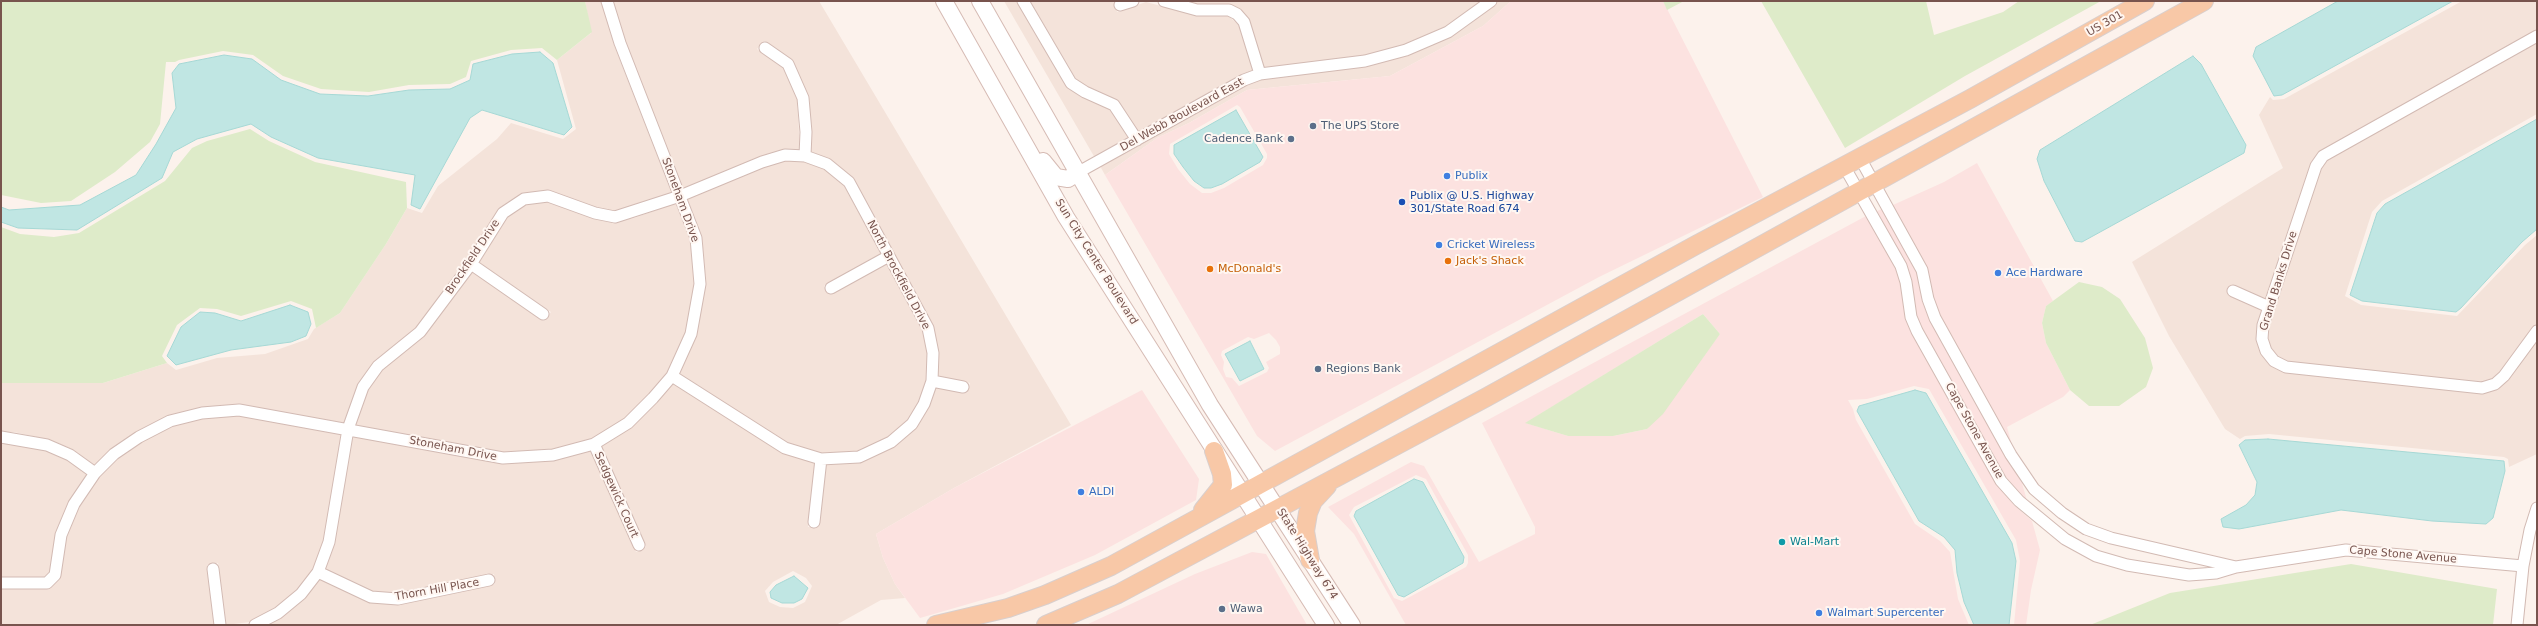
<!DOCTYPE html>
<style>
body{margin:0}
#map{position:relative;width:2538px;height:626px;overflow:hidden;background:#fcf2ec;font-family:"DejaVu Sans",sans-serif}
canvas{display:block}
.frame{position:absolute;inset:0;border:2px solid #78544e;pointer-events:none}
</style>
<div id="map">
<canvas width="2538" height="626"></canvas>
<div class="frame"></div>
</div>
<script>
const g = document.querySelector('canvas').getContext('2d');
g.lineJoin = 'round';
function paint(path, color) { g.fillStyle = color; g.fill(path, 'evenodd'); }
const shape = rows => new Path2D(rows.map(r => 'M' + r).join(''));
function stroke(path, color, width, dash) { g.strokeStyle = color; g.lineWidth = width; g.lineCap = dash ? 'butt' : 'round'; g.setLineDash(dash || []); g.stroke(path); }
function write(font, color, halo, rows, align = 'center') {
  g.font = font + ' "DejaVu Sans",sans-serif'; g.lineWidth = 4; g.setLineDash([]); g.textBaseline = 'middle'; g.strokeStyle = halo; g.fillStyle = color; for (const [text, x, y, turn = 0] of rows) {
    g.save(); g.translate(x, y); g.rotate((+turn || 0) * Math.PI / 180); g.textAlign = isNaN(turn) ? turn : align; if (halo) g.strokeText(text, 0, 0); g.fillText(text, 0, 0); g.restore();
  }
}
const residential = shape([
 [585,1,602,1,614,45,672,193,615,212,597,208,550,191,524,194,467,261,416,329,396,347,345,423,241,405,201,408,167,416,95,466,74,450,50,440,14,432,1,432,1,383,103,383,167,363,176,370,217,358,265,354,308,339,314,329,340,313,386,244,407,208,422,213,438,186,497,139,511,123,563,139,576,129,557,60,591,33],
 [613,1,819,1,1071,425,954,488,876,534,883,558,895,584,905,598,881,600,836,625,266,625,319,579,369,602,397,604,495,584,494,574,398,594,373,592,324,569,334,542,353,436,501,463,553,460,590,450,636,552,646,547,601,446,672,383,782,452,815,463,808,527,818,527,826,464,858,462,894,446,936,387,967,393,970,383,938,377,938,351,933,325,854,180,832,160,811,152,812,130,808,95,792,60,764,41,757,49,784,68,797,99,800,150,683,189,625,41],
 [793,571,806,578,812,586,805,602,793,608,780,607,769,602,765,591,773,582],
 [1004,1,1017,1,1066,85,1081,97,1110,109,1129,138,1095,158],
 [1030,1,1116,1,1114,2,1117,12,1146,2,1195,15,1227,15,1239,25,1253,71,1241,76,1139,132,1117,101,1088,88,1076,79],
 [1185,1,1484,1,1446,27,1405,45,1364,56,1264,69,1249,20,1242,11,1229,5,1199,4],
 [1499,1,1511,1,1483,26,1390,76,1247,90,1189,123,1157,138,1105,175,1100,166,1245,85,1261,79,1366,66,1451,36],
 [2462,1,2537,1,2537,114,2382,201,2372,212,2345,296,2361,305,2457,316,2525,245,2537,235,2537,454,2509,467,2508,459,2504,457,2269,434,2245,436,2240,439,2225,429,2169,336,2132,262,2283,168,2259,115,2270,97,2273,100,2284,99],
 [785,160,804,161,824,169,844,186,882,255,824,286,829,294,887,264,923,330,928,354,927,381,919,402,908,421,888,438,858,452,822,454,788,443,678,373,696,335,706,283,702,237,687,198,763,166],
 [547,201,592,218,613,222,634,218,676,203,691,239,695,284,685,333,667,373,649,395,625,419,592,439,552,449,504,453,355,425,368,389,382,370,424,336,472,271,544,321,551,312,478,262,507,216,526,204],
 [239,415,342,434,324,541,313,570,297,591,275,609,250,622,226,625,218,563,207,565,215,625,1,625,1,589,46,588,59,578,67,535,79,506,99,475,118,458,141,441,171,426,202,418],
 [1,442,45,450,67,459,88,474,50,573,45,578,1,578]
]);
const commercial = shape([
 [1511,1,1663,1,1763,197,1599,277,1275,451,1257,436,1105,175,1157,138,1189,123,1247,90,1390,76,1483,26],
 [1237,105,1240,107,1267,154,1267,158,1263,165,1224,188,1211,193,1202,193,1190,184,1178,169,1169,154,1170,144],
 [1269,333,1276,340,1280,347,1280,354,1266,362,1269,368,1267,372,1239,386,1232,378,1226,377,1223,369,1224,362,1221,355,1222,351,1248,337,1254,339],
 [1977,163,2053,301,2046,306,2042,323,2046,343,2070,390,2063,397,2007,427,2012,445,1940,316,1933,297,1927,267,1893,205,1944,182],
 [1882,209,1917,272,1922,301,1930,321,2022,483,2027,501,2006,477,1922,328,1916,315,1912,281,1906,264,1877,211],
 [1866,216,1896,268,1901,284,1906,319,1912,333,1996,483,2014,505,2032,521,2040,550,2031,590,2026,625,2014,625,2020,561,2016,540,1929,389,1914,386,1867,399,1848,400,1853,409,1856,420,1915,524,1940,541,1950,552,1958,599,1969,625,1406,625,1354,534,1328,507,1411,462,1424,466,1479,562,1535,534,1535,527,1482,423],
 [1703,314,1720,334,1647,429,1613,436,1568,436,1526,423],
 [1416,475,1426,479,1468,555,1468,563,1466,567,1402,601,1394,598,1349,515,1354,507],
 [1142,390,1199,479,1196,500,1095,555,1003,594,920,618,895,584,883,558,876,534,954,488],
 [1252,552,1266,554,1307,625,1086,625,1195,574]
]);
const green = shape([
 [1,1,585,1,592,32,557,60,542,48,511,50,471,61,466,77,450,84,409,85,369,92,321,89,283,76,253,55,223,51,179,60,175,62,166,62,160,124,150,142,115,172,71,201,41,203,1,195],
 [1663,1,1684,1,1667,10],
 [1761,1,1926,1,1934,35,2003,12,2019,1,2101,1,1965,76,1845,148],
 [250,129,269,141,315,162,406,182,407,208,386,244,340,313,316,328,312,309,291,301,241,316,217,309,200,308,177,325,162,356,167,363,103,383,1,383,1,227,20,234,54,237,79,233,165,181,192,148,207,141],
 [2079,282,2102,287,2120,299,2145,338,2153,368,2146,387,2119,406,2089,406,2070,390,2046,343,2042,323,2046,306],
 [1703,314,1720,334,1663,414,1647,429,1613,436,1568,436,1525,423],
 [2351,564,2497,589,2493,625,2090,625,2170,593]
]);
const water = shape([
 [2338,1,2453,1,2282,95,2274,96,2253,56,2256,47,2338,1],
 [540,52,553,63,572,127,564,135,482,110,470,118,420,209,411,205,415,175,318,158,271,137,251,124,197,139,173,152,162,178,77,230,18,228,1,222,1,207,9,210,80,205,136,175,156,144,176,108,172,73,179,64,224,55,252,59,281,80,320,94,368,96,409,90,450,89,470,80,473,64,512,54,540,52],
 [2193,56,2201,64,2246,145,2244,153,2082,242,2075,241,2044,181,2037,159,2040,150,2193,56],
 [1236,110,1263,157,1260,162,1222,184,1211,188,1204,188,1194,181,1183,167,1174,154,1174,145,1236,110],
 [2537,119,2537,229,2522,242,2461,308,2456,312,2362,301,2350,295,2377,213,2385,204,2537,119],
 [290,305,308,312,311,324,306,336,291,342,231,350,176,365,167,356,181,327,200,312,215,313,241,321,290,305],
 [1250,341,1264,369,1240,381,1225,354,1250,341],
 [1915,390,1926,393,2012,543,2016,561,2009,625,1974,625,1964,602,1957,573,1955,550,1944,537,1919,521,1857,411,1859,406,1915,390],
 [2268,439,2504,461,2505,471,2493,518,2486,524,2432,521,2341,510,2239,529,2223,527,2221,519,2246,505,2255,495,2257,482,2239,445,2245,440,2268,439],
 [1414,479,1423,482,1464,557,1463,563,1404,597,1398,595,1354,516,1356,511,1414,479],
 [794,576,808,588,802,599,794,603,782,603,771,598,770,592,776,585,794,576]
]);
const minor = shape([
 [1023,1,1071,83,1085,92,1114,105,1137,140],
 [1164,1,1197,10,1229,10,1237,14,1244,22,1260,74],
 [1120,5,1133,1],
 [2537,36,2323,156,2316,166,2263,325,2262,339,2266,351,2274,361,2286,367,2482,388,2495,384,2504,376,2537,331],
 [765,48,788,64,803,98,806,132,805,156],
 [1860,158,1922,270,1928,299,1935,318,2011,455,2034,489,2062,513,2086,529,2111,538,2236,567],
 [1844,166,1901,266,1906,282,1911,317,1917,331,2001,481,2019,501,2065,539,2096,556,2127,565,2189,575,2216,573,2236,567,2346,550,2523,566],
 [1077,173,1244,80,1260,74,1365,61,1406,50,1448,32,1491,1],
 [471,264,543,314],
 [831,288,889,256],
 [2233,291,2269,307],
 [932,381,963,387],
 [1,437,47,445,70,455,95,473],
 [594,444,639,545],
 [814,522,821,459],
 [213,569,220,625],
 [318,572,371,597,398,599,489,580],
 [1,583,47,583,55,575,61,535,74,504,95,473,114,454,139,437,170,421,202,413,239,410,503,458,553,455,594,444,628,423,653,398,672,376,691,334,700,284,696,238,620,43,607,1],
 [255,625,278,613,301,594,318,572,329,542,348,429,363,387,378,366,420,332,471,264,503,213,524,199,548,196,595,213,615,217,680,196,762,162,785,155,805,156,827,164,849,182,928,328,933,353,932,381,924,404,912,424,891,442,859,457,821,459,785,448,672,376],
 [2517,625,2523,566,2530,530,2537,508]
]);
const secondary = shape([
 [944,1,1066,217,1326,625],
 [980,1,1210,405,1352,625],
 [1043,161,1056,177,1068,179,1077,173]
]);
const primary = shape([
 [1203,510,1223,485,1222,474,1214,451],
 [1310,560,1305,531,1308,513,1313,501,1327,486],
 [936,625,1008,608,1045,595,1111,566,1696,245,1970,99,2145,1],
 [1046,625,1118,594,1485,398,2204,1]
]);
const markers = [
 [1313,126,4,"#5c6f8a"],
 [1291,139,4,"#5c6f8a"],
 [1447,176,4,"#3f7fe0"],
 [1402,202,4,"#1a4fb4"],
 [1439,245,4,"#3f7fe0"],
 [1448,261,4,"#e8710a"],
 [1210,269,4,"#e8710a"],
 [1998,273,4,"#3f7fe0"],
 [1318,369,4,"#5c6f8a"],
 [1081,492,4,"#3f7fe0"],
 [1782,542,4,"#0f9aa8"],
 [1222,609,4,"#5c6f8a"],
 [1819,613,4,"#3f7fe0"]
];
const streetNames = [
 ["US 301",2105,24,-30],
 ["Del Webb Boulevard East",1182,115,-29],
 ["Stoneham Drive",680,200,70],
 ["Brockfield Drive",473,257,-56],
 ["Sun City Center Boulevard",1096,262,58],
 ["North Brockfield Drive",898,275,62],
 ["Grand Banks Drive",2279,281,-73],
 ["Cape Stone Avenue",1974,431,61],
 ["Stoneham Drive",453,449,11],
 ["Sedgewick Court",616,495,66],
 ["State Highway 674",1307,554,58],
 ["Cape Stone Avenue",2403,555,5],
 ["Thorn Hill Place",437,590,-10]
];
const serviceNames = [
 ["The UPS Store",1321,126],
 ["Cadence Bank",1283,139,"right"],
 ["Regions Bank",1326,369],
 ["Wawa",1230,609]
];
const shopNames = [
 ["Publix",1455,176],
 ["Cricket Wireless",1447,245],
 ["Ace Hardware",2006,273],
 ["ALDI",1089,492],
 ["Walmart Supercenter",1827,613]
];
const transitNames = [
 ["Publix @ U.S. Highway",1410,196],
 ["301/State Road 674",1410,209]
];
const foodNames = [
 ["Jack's Shack",1456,261],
 ["McDonald's",1218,269]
];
const cultureNames = [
 ["Wal-Mart",1790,542]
];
paint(residential, '#f4e3da');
paint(commercial, '#fce2e0');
paint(green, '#deebc9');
paint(water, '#c0e6e3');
stroke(water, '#a6d8d5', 1);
stroke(minor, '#d2bab3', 13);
stroke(secondary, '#d6bbb4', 18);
stroke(primary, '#d9cfcd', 20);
stroke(minor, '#fff', 11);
stroke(secondary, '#fff', 16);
stroke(primary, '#f8c8a7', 18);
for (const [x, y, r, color] of markers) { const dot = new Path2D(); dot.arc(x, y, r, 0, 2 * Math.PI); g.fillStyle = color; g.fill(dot); stroke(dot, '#fff7f2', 1.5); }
write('11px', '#78544e', '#fff7f2', streetNames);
write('11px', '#4e5e75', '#fff7f2', serviceNames, 'left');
write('11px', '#366cbe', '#fff7f2', shopNames, 'left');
write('11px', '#164399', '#fff7f2', transitNames, 'left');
write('11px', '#c56008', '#fff7f2', foodNames, 'left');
write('11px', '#0d838f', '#fff7f2', cultureNames, 'left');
</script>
